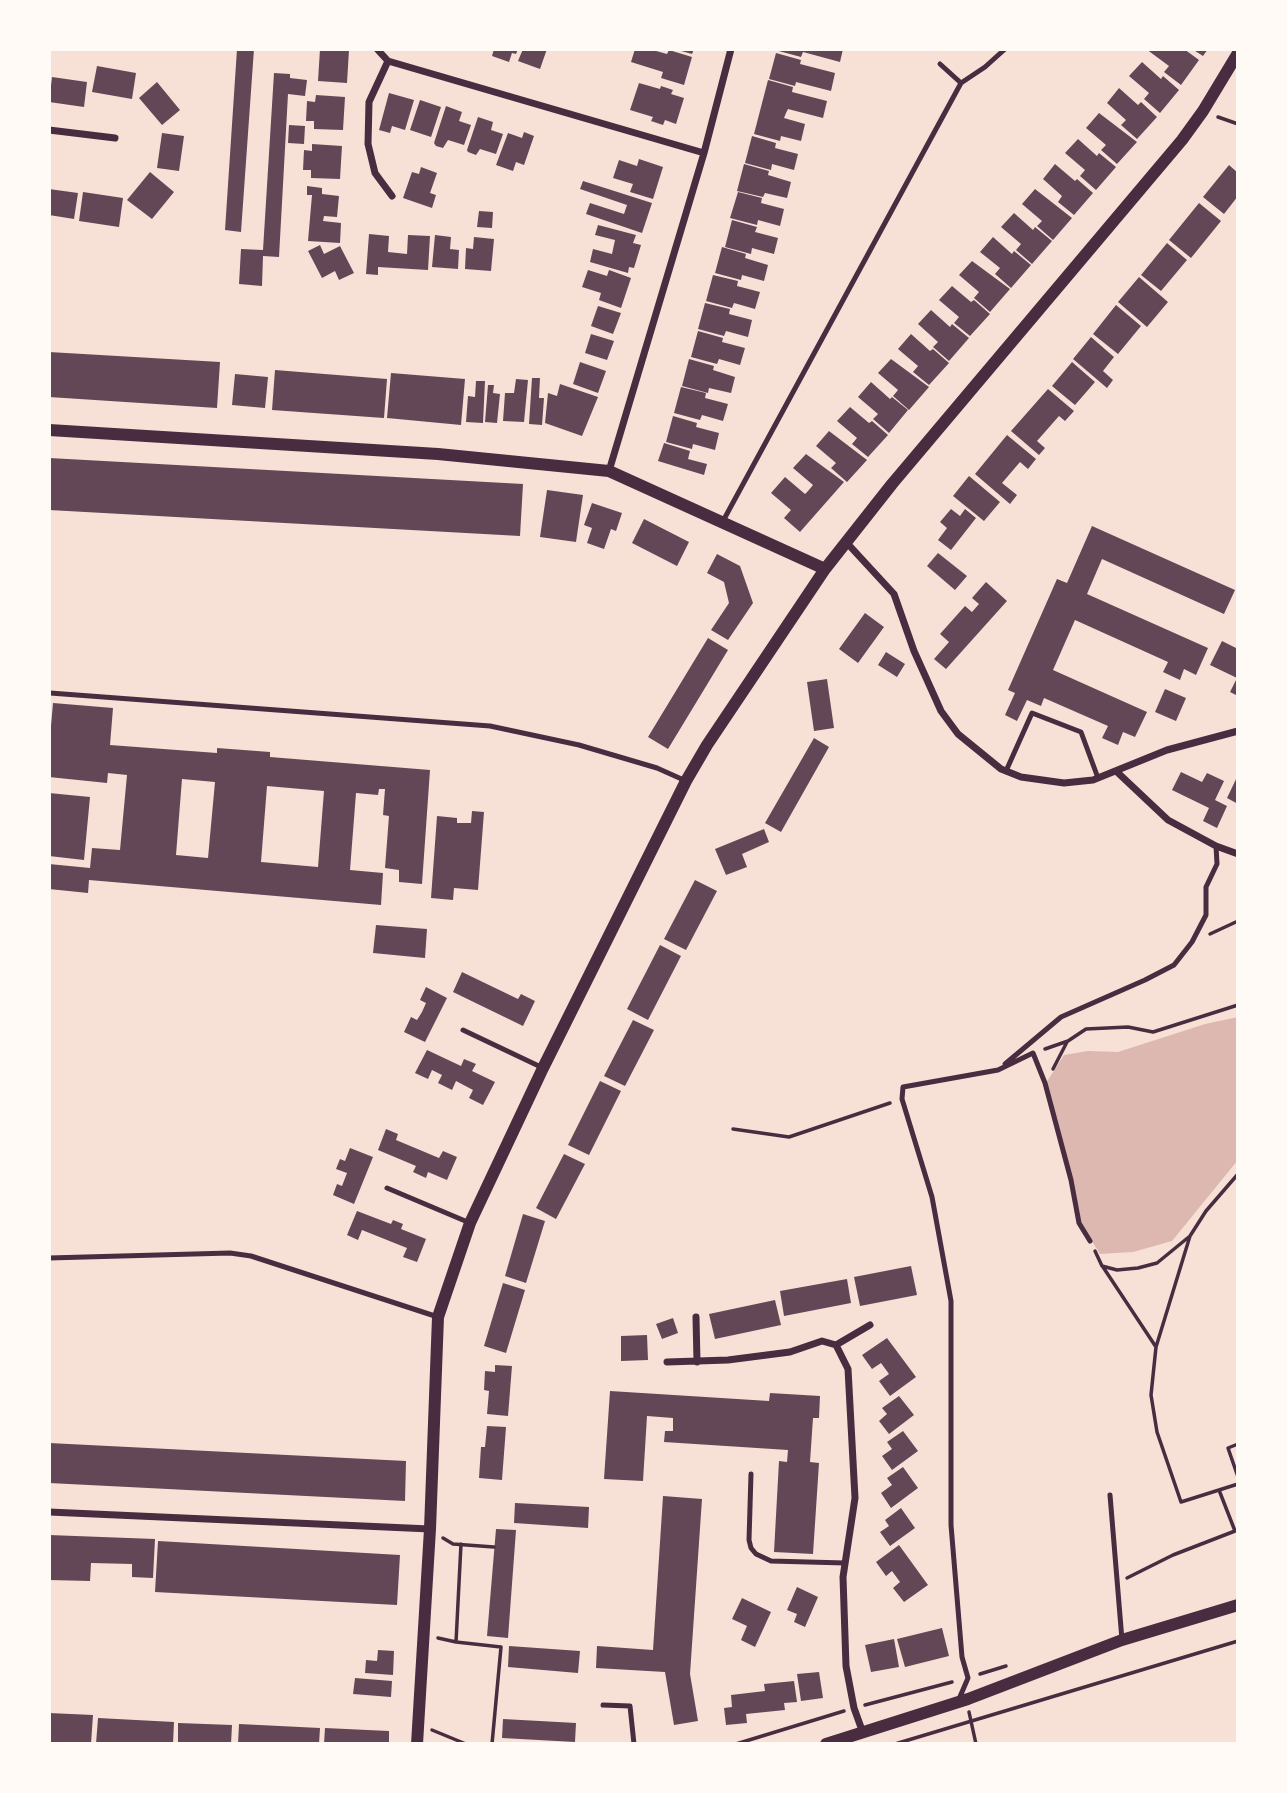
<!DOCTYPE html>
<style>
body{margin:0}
#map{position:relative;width:1287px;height:1793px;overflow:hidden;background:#f7e1d7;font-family:"Nunito Sans",sans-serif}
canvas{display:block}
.frame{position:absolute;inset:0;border:51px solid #fffaf5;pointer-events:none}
</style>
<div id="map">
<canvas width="1287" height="1793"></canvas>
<div class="frame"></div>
</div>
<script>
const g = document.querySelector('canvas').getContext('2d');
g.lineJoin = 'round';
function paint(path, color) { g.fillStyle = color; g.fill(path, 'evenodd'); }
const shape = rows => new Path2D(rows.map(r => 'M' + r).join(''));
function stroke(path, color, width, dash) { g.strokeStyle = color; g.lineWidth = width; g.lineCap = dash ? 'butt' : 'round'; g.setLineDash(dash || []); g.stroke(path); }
const water = shape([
 [1238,1017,1238,1160,1172,1241,1133,1252,1100,1254,1080,1222,1046,1083,1064,1055,1088,1051,1118,1052,1205,1024]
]);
const building = shape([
 [237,49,254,49,241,232,225,230],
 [320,49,349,50,347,83,318,81],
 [494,49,518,49,516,54,512,53,509,62,492,56],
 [523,49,547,49,540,69,518,61],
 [635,49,649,49,667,54,669,50,692,57,684,85,661,78,663,72,631,62],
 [674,49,694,49,692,54],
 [843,49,840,62,803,52,801,57,775,50],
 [1146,49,1184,49,1199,60,1181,85,1164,72,1169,66],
 [1192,49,1208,49,1203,56],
 [776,53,801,60,800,64,835,73,831,91,796,82,795,86,769,79],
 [1142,62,1161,79,1163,76,1179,90,1160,113,1144,99,1149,93,1129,76],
 [97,66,136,73,132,99,92,92],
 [274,73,290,74,290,78,307,80,305,96,288,94,279,257,263,256,262,286,239,284,241,249,263,250],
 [52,77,87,82,84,107,49,102],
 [768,80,793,87,792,92,827,101,823,118,788,109,786,113,784,118,805,124,801,141,781,136,780,141,754,134],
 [157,82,180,110,162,125,139,98],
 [639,83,660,89,661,86,673,90,671,94,684,98,676,124,665,120,663,125,651,121,653,117,630,110],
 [1119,88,1138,105,1141,102,1157,117,1137,139,1121,125,1126,120,1107,103],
 [389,93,414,100,405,130,392,126,390,133,379,130],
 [316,95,345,97,343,130,314,129,314,121,306,121,307,101,315,102],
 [420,100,441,107,431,137,410,130],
 [446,106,462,112,459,121,471,125,464,145,448,140,443,148,436,146,434,143],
 [1099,113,1137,142,1117,164,1101,150,1106,145,1086,128],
 [478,117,493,122,491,130,503,134,496,154,480,149,476,155,468,152,467,150],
 [289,125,305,126,304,144,288,143],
 [524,132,534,136,524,165,516,162,513,171,496,165,508,133,522,138],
 [162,133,184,136,179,171,157,168],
 [752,136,776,143,775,148,798,154,794,170,772,164,771,170,745,163],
 [1078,139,1097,156,1099,153,1116,167,1096,190,1080,176,1085,170,1065,153],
 [312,144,342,146,340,179,311,178,311,170,303,170,304,150,312,151],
 [639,159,663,167,653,199,630,192,633,184,613,178,619,160,637,166],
 [744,164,769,171,768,175,791,182,787,198,765,193,763,197,737,191],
 [1055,164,1075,181,1077,179,1093,193,1074,215,1058,202,1062,196,1043,179],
 [1229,165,1238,173,1238,196,1224,214,1203,197],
 [421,167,437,173,430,193,436,195,432,208,403,198,412,172,419,174],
 [150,172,174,192,152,219,127,200],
 [583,181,652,203,642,233,586,214,590,203,624,214,627,205,580,189],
 [307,186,322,188,322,194,339,196,337,217,324,216,323,221,341,223,340,243,308,241,312,195,307,195],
 [49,189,78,193,74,219,49,215],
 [1035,189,1072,218,1053,240,1037,226,1042,221,1022,204],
 [83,192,123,198,119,227,79,221],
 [738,192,762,198,761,203,784,209,780,226,758,220,757,225,730,218],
 [1199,203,1221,221,1191,258,1169,240],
 [479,211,493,212,492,228,477,227],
 [1014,213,1033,230,1035,227,1052,241,1032,264,1016,250,1021,244,1001,227],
 [732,220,757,227,755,232,778,238,774,254,752,248,751,254,725,247],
 [598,225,636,235,633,243,641,245,634,268,629,267,628,273,590,262,593,249,612,254,615,240,595,235],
 [369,234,389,236,388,252,407,254,408,235,430,236,428,270,378,267,378,275,366,274],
 [435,235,451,237,450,249,459,250,458,269,432,267],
 [474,237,494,239,491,271,465,269,466,248,473,249],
 [993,237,1012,254,1014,251,1031,265,1011,288,995,274,1000,268,980,252],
 [1167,243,1187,260,1161,291,1141,275],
 [320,245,324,254,340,246,354,273,339,280,335,271,322,278,308,251],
 [722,247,746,254,745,258,768,265,764,281,742,275,741,280,715,273],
 [972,261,1010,289,990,312,974,298,979,292,959,275],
 [588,270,607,276,609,270,631,278,621,308,599,300,601,293,582,287],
 [713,275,738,281,737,286,760,292,755,309,734,303,732,308,706,301],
 [1139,277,1168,302,1147,327,1118,302],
 [952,286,971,302,974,300,990,314,970,336,954,323,959,317,939,300],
 [705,303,730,309,729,314,752,320,748,337,726,331,724,336,698,329],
 [1116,305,1141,326,1118,354,1093,334],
 [598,306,621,313,613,334,591,326],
 [931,310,950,327,952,324,969,338,949,361,933,347,938,342,918,324],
 [698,331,723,338,722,342,745,348,740,365,719,359,717,364,691,357],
 [591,334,614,341,607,360,585,353],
 [911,334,930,351,933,349,949,363,929,385,913,372,918,366,898,349],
 [1091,337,1114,357,1103,371,1113,380,1107,388,1073,359],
 [49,352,220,362,217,408,49,397],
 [689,359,714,366,713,370,735,377,731,393,709,388,708,393,682,386],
 [891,359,929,387,909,410,893,396,898,390,878,373],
 [580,362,606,371,598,393,573,384],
 [1072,362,1095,382,1075,405,1052,386],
 [275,370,387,379,384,418,272,410],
 [391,373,465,379,461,425,387,418],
 [235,374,268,377,265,408,232,405],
 [532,378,540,378,539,398,544,398,542,425,529,424],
 [516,379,528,380,524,422,503,421,505,393,514,393],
 [476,381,485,381,483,423,466,422,468,396,475,397],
 [871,382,890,399,892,397,908,410,889,433,873,419,878,414,858,397],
 [560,384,598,397,582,436,545,423,548,393,557,396],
 [488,385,494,385,493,393,500,394,497,423,485,422],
 [681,387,706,393,705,398,728,404,723,421,702,415,700,420,674,413],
 [1048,389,1074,411,1065,421,1059,416,1037,441,1045,448,1039,455,1011,431],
 [850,407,869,423,872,421,888,435,868,457,852,444,857,438,837,421],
 [673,416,697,423,696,427,719,433,715,450,693,444,692,449,666,442],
 [829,431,867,460,847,482,831,468,836,463,816,446],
 [1007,435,1036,459,1028,469,1020,462,1002,483,1017,495,1010,504,975,474],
 [664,443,690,451,688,459,707,464,704,475,658,461],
 [806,454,844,482,800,532,784,518,791,510,771,493,785,477,805,494,808,491,813,485,793,468],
 [49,458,523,484,520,536,49,510],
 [969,476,1000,502,984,521,953,496],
 [547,490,583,495,576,542,540,537],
 [592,503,622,513,616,531,611,529,604,549,587,543,592,528,584,525],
 [951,509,960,516,965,509,976,518,951,550,938,540,947,528,940,522],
 [644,519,689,542,677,566,632,543],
 [1092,526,1235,590,1224,614,1102,559,1087,594,1208,648,1196,675,1184,669,1180,680,1163,672,1168,662,1075,620,1053,670,1147,712,1135,737,1123,732,1118,745,1102,738,1108,726,1044,698,1041,706,1027,700,1017,721,1005,715,1015,693,1008,690,1057,579,1067,583],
 [938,553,967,576,955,590,927,566],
 [717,554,740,566,753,603,728,640,711,630,729,603,724,582,707,573],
 [986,582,1007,601,946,669,934,659,949,642,940,634,965,606,972,612,979,604,972,598],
 [865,613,884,627,858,663,839,649],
 [708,638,728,650,668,749,648,737],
 [1222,641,1238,649,1238,696,1230,692,1237,678,1210,665],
 [886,652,905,664,897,677,878,665],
 [827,679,834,728,814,731,807,682],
 [1165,689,1186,698,1176,721,1155,712],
 [53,703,113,708,110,745,217,753,217,748,270,752,270,757,430,770,422,884,399,882,399,870,385,868,389,816,383,815,385,789,379,789,378,795,356,793,350,870,383,873,381,905,89,880,88,893,49,889,49,864,90,868,92,848,120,850,127,775,108,773,107,783,49,777,49,726,51,726],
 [182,779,215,782,208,858,176,855],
 [267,786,324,791,318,867,261,862],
 [814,738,829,747,781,832,765,823],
 [1181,772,1202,782,1207,773,1224,781,1215,800,1227,806,1217,828,1203,821,1209,808,1172,790],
 [1238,775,1238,804,1227,798],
 [49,793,90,797,84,860,49,856],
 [472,811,484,812,478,890,454,888,453,900,431,898,437,816,457,818,457,823,471,823],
 [764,829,769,842,742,854,747,867,726,875,715,849],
 [695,880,717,891,686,950,664,939],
 [376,925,427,929,425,958,373,953],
 [660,945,681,956,648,1020,627,1009],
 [462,972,518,999,521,994,535,1001,523,1026,453,992],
 [426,987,447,998,425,1042,404,1032,411,1017,417,1020,422,1012,426,1003,420,1000],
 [633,1020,654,1030,625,1086,604,1076],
 [427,1050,461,1066,464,1059,476,1064,472,1071,495,1082,483,1105,469,1098,473,1090,456,1081,452,1090,438,1083,442,1075,432,1070,428,1079,415,1073],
 [600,1081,621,1091,589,1155,568,1145],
 [386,1129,398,1134,396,1140,439,1158,443,1151,457,1157,447,1180,428,1172,426,1178,413,1172,416,1166,378,1150],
 [350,1148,373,1157,354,1204,333,1195,337,1184,342,1186,347,1173,336,1169,340,1159,345,1161],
 [564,1154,585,1164,556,1219,536,1208],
 [357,1211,391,1224,393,1220,403,1224,401,1229,426,1239,417,1262,403,1257,407,1248,362,1230,358,1240,347,1235],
 [523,1214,545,1221,526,1283,505,1276],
 [911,1266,917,1295,860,1306,854,1277],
 [847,1279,851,1303,784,1316,780,1291],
 [503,1283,525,1290,506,1353,484,1346],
 [775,1300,781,1325,715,1339,709,1314],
 [673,1318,678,1333,662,1339,656,1324],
 [647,1335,648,1360,621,1361,621,1336],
 [887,1338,916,1377,890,1396,879,1381,889,1374,881,1363,872,1369,862,1355],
 [495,1365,512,1366,508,1416,487,1414,489,1391,484,1390,485,1371,495,1372],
 [610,1391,769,1401,770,1393,820,1396,819,1418,813,1418,810,1462,819,1463,813,1554,774,1552,779,1461,787,1462,788,1450,664,1442,665,1431,673,1431,673,1418,647,1416,643,1481,604,1479],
 [899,1396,914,1415,889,1434,879,1421,887,1414,882,1408],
 [487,1426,506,1427,502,1480,479,1478,481,1447,485,1447],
 [903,1431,918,1451,892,1470,882,1456,892,1449,887,1442],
 [49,1443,406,1461,405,1501,49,1483],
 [903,1467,918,1488,891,1508,881,1493,892,1485,887,1478],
 [663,1496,702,1499,690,1674,698,1721,674,1725,665,1672,596,1668,597,1646,653,1650],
 [515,1503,589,1507,588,1528,514,1523],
 [901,1508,915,1528,890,1546,880,1532,889,1526,885,1520],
 [496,1529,516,1530,508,1638,487,1636],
 [49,1535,155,1539,153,1578,132,1577,132,1564,91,1563,90,1581,49,1580],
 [158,1541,400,1555,397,1605,155,1592],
 [899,1545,928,1585,904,1602,893,1588,900,1582,892,1571,886,1576,876,1562],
 [797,1587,818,1597,805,1627,794,1622,797,1614,787,1610],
 [742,1598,771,1612,755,1647,741,1640,747,1626,732,1619],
 [942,1628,949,1656,905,1667,897,1639],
 [894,1639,899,1667,871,1672,865,1645],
 [509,1646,580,1651,578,1673,508,1667],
 [378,1650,394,1651,393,1675,365,1673,366,1660,377,1661],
 [819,1672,823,1698,801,1701,797,1674],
 [355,1678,392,1681,391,1697,353,1694],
 [794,1681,797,1702,784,1703,785,1710,746,1714,747,1723,726,1725,724,1708,732,1707,731,1695,765,1691,764,1684],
 [49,1713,93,1715,91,1744,49,1744],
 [98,1718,174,1722,173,1744,96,1744],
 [503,1719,576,1723,575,1742,502,1738],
 [178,1723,232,1725,231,1744,178,1744],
 [239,1724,320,1728,319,1744,238,1744],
 [325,1728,389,1731,389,1744,324,1744]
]);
const path = shape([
 [1218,117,1238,124],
 [1210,934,1238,921],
 [1045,1049,1068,1041,1086,1029,1128,1027,1153,1032,1238,1005],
 [1053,1069,1067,1042],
 [733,1129,789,1137,890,1103],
 [1190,1236,1156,1347,1151,1395,1157,1432,1181,1502,1238,1484],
 [1095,1251,1102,1266,1117,1270,1138,1268,1157,1263,1190,1236,1206,1211,1238,1174],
 [1103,1267,1156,1347],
 [1238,1444,1228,1448,1238,1477],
 [443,1538,453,1544,494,1547],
 [461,1544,456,1642,501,1647,492,1744],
 [1127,1578,1173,1555,1235,1531,1219,1490],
 [438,1638,456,1642],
 [980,1674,1006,1666],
 [865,1705,952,1682],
 [969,1712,976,1744],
 [432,1730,466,1744],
 [736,1744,844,1711],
 [895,1744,1238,1641]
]);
const service = shape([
 [940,64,961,83],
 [723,521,961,83,985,67,1005,49],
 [50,693,490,726,579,745,657,768,686,781],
 [1006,771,1032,713,1081,732,1098,778],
 [463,1030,543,1068],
 [1005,1064,1061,1017,1145,980,1174,965,1192,942,1206,915,1206,887,1217,864,1216,846],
 [387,1188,470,1223],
 [49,1258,230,1253,251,1256,438,1317],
 [751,1474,749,1540,751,1548,756,1554,771,1561,845,1563],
 [1110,1495,1122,1640],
 [959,1699,968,1678,962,1657,951,1525,951,1301,932,1197,902,1099,903,1087,998,1070,1033,1053,1045,1083,1071,1180,1079,1223,1090,1241],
 [603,1705,630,1706,634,1744]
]);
const minor = shape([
 [377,49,388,61,704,153],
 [388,61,369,102,368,144,375,173,392,196],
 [49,130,115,138],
 [609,471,704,153,731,49],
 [847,543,894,594,914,651,941,711,958,734,1001,769,1021,777,1064,783,1093,780,1167,750,1238,731],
 [1116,771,1168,820,1216,846,1238,854],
 [696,1317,697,1362],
 [836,1345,870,1325],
 [667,1362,728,1360,790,1352,822,1341,836,1345,848,1369,855,1498,843,1577,846,1666,854,1708,863,1733],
 [49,1512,430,1529]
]);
const tertiary = shape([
 [49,430,438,454,609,471,825,569],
 [417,1744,430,1529,438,1317,470,1223,543,1068,686,781,707,745,825,569,892,484,1182,140,1203,111,1238,53],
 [826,1744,968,1699,1122,1640,1238,1605]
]);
paint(water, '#dcb8b0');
paint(building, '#644757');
stroke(path, '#4a2c40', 3.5);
stroke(service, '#4a2c40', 5);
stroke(minor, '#4a2c40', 7);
stroke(tertiary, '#4a2c40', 12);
</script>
